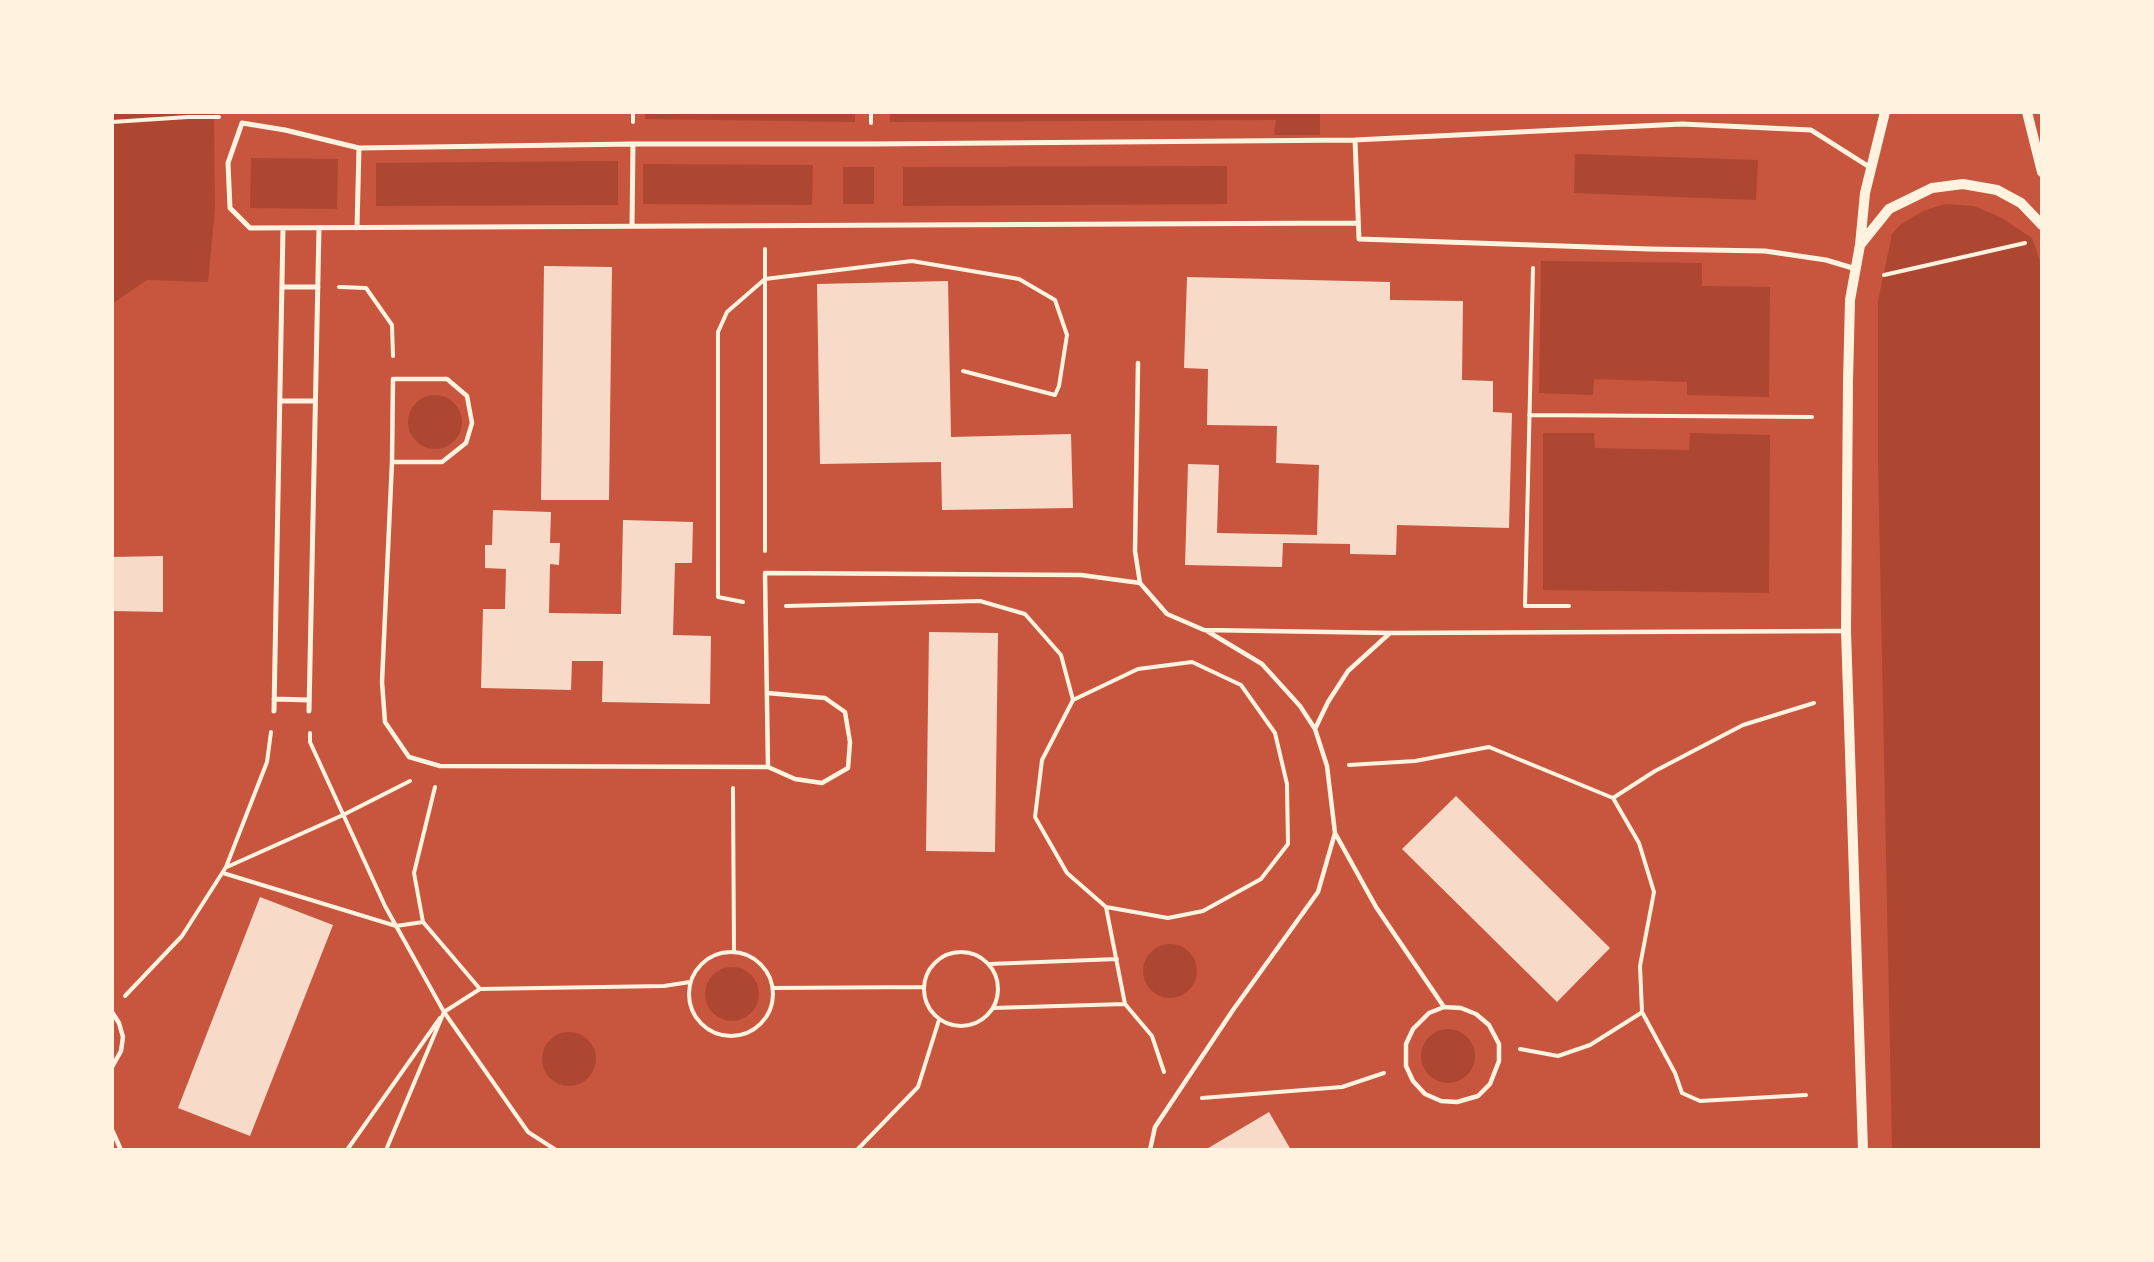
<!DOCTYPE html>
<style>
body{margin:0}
#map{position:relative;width:2154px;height:1262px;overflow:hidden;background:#c8553d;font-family:"PT Sans",sans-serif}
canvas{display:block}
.frame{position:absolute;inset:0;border:114px solid #fff3e0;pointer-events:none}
</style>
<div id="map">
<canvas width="2154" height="1262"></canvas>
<div class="frame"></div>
</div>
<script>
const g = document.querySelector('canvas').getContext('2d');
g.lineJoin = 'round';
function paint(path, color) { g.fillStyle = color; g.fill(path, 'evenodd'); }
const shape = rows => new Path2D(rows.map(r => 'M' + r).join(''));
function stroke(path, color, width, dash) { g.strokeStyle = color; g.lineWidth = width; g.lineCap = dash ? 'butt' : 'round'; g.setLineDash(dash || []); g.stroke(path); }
const green = shape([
 [113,113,214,113,215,209,208,282,147,280,113,303],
 [645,113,855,112,855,122,645,119],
 [890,113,1320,113,1320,135,1274,135,1276,120,890,122],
 [1575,154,1758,160,1756,200,1574,193],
 [251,158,338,159,337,209,250,208],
 [618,161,618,205,376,206,376,163],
 [643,164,813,165,812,205,643,204],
 [1227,166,1227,204,903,206,903,167],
 [843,167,874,167,874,204,843,204],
 [1945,204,1974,206,2000,217,2032,238,2040,261,2041,1149,1892,1150,1878,462,1878,301,1892,234,1901,224,1923,211],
 [1541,261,1702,263,1702,286,1770,287,1769,397,1687,395,1687,382,1594,379,1593,395,1539,393],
 '408 422a27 27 0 1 1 54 0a27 27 0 1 1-54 0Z',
 [1543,433,1594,433,1595,448,1689,450,1690,433,1770,435,1769,593,1543,590],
 '1143 971a27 27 0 1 1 54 0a27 27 0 1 1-54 0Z',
 '705 994a27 27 0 1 1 54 0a27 27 0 1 1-54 0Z',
 '1421 1056a27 27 0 1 1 54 0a27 27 0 1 1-54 0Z',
 '542 1059a27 27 0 1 1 54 0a27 27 0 1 1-54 0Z'
]);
const building = shape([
 [544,266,612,267,609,500,541,500],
 [1187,277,1390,282,1390,300,1463,301,1462,380,1493,381,1493,412,1512,413,1509,528,1397,525,1396,555,1350,554,1350,544,1283,543,1282,567,1185,565,1188,464,1219,465,1217,533,1317,535,1319,465,1276,463,1277,426,1207,425,1208,369,1184,368],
 [948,281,951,437,1071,434,1073,508,942,510,941,462,820,464,817,284],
 [493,510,551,512,550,543,560,543,559,565,550,564,549,613,621,614,623,520,693,522,692,563,675,563,673,635,711,636,710,704,602,702,603,661,572,661,571,690,481,688,483,609,505,609,506,569,485,568,485,545,492,545],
 [163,556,163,612,112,611,112,557],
 [929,632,998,633,995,852,926,851],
 [1456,796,1610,948,1557,1002,1402,849],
 [260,897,333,925,250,1136,178,1108],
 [1269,1112,1291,1150,1205,1150]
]);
const path = shape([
 [871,112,871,123],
 [112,122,188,117,219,117],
 [633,122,633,112],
 [765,249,765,551],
 [1533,268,1525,606,1569,606],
 [1884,275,2025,243],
 [339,287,366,288,392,325,393,356],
 [1529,415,1812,417],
 [743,602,718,597,718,332,727,312,765,279,912,261,1019,279,1055,300,1067,335,1059,386,1055,395,963,371],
 [786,606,980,601,1025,614,1061,655,1073,700],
 [310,733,310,742,385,906,444,1012,528,1132,556,1150],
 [1349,765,1415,761,1489,747,1613,798,1639,843,1654,892,1640,966,1642,1012,1675,1073,1682,1093,1700,1101,1806,1095],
 [435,787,414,873,423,922,480,989],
 [733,788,734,952],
 [1613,798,1655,771,1743,725,1814,703],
 [227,867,343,815,410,781],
 [223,873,396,926,423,922],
 [1106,907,1168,918,1203,911,1261,879,1288,844,1287,784,1275,733,1241,685,1192,662,1138,669,1073,700,1042,760,1035,817,1067,873,1106,907,1125,1004,1152,1036,1164,1072],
 '924 989a37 37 0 1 1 74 0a37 37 0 1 1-74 0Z',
 '689 994a42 42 0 1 1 84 0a42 42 0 1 1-84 0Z',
 [989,964,1117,959],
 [773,988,924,987],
 [125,996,182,936,226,867,267,762,271,732],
 [993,1008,1125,1004],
 [1520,1049,1558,1056,1590,1045,1641,1013],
 [1202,1098,1342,1087,1384,1073],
 [347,1150,440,1018],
 [386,1150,444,1012,480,989,664,986,690,982],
 [857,1150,918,1087,939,1020]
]);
const service = shape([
 [1138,363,1135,551,1140,583,1167,614,1204,630,1391,633,1845,631],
 [392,462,442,462,466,443,472,423,467,396,447,379,393,379,392,462,382,682,385,722,409,757,440,766,768,767,765,573,1081,575,1140,583],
 [767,693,825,698,845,712,850,742,848,768,822,783,795,779,768,767],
 [1315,729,1328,702,1348,671,1390,633],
 [1335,833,1376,907,1444,1007,1461,1008,1476,1014,1489,1025,1499,1044,1499,1061,1490,1084,1478,1096,1457,1102,1441,1101,1425,1094,1413,1081,1406,1066,1406,1044,1413,1029,1429,1013,1444,1007],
 [112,1012,119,1023,123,1037,121,1051,112,1067],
 [112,1130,121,1150],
 [1150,1150,1155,1127,1233,1010,1318,892,1335,833,1327,766,1315,729,1300,706,1262,664,1207,631]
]);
const pedestrian = shape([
 [1355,140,1359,239,1649,249,1765,251,1826,260,1856,269],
 [1357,223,250,228,230,208,228,163,242,123,285,130,359,148,633,144,872,144,1355,140,1682,124,1811,130,1871,168],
 [632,226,633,144],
 [357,228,359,148],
 [282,287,318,287],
 [280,401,315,401],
 [274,699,309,700],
 [274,711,283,228],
 [309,711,319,228]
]);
const tertiary = shape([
 [2027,112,2042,172],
 [1860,245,1889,209,1932,188,1963,184,1997,190,2021,203,2042,225],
 [1863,1150,1846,631,1848,382,1850,300,1860,245,1865,193,1885,112]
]);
paint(green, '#ae4732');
paint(building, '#f7dbc8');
stroke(path, '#fff3e0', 4);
stroke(service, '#fff3e0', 4.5);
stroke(pedestrian, '#fff3e0', 5);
stroke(tertiary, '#fff3e0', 10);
</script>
